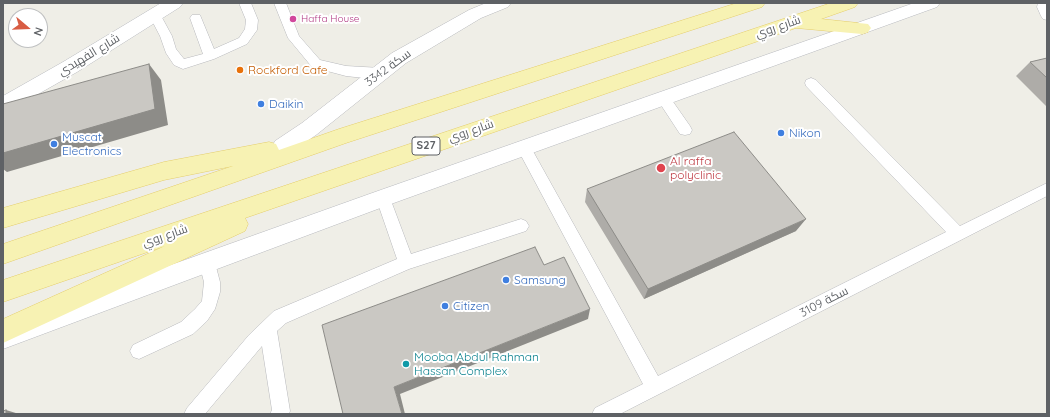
<!DOCTYPE html>
<meta charset="utf-8">
<style>
body{margin:0}
#map{position:relative;width:1050px;height:417px;overflow:hidden;background:#efeee7;font-family:Quicksand,sans-serif}
canvas{display:block}
.frame{position:absolute;inset:0;border:4px solid #5e6165;pointer-events:none}
.north{position:absolute;left:8px;top:8px;width:40px;height:40px;box-sizing:border-box;background:#fff;border:1px solid #bfc0c1;border-radius:50%;rotate:109deg;font-size:11px;font-weight:700;line-height:16px;text-align:center;color:#5e6165}
.north::after{content:'';display:block;margin:auto;width:14px;height:18px;background:#d85c43;clip-path:polygon(50% 0,100% 100%,50% 72%,0 100%)}
</style>
<div id="map">
<canvas width="1050" height="417"></canvas>
<div class="frame"></div>
<div class="north">N</div>
</div>
<script>
const g = document.querySelector('canvas').getContext('2d');
g.lineJoin = 'round';
const shape = rows => new Path2D(rows.map(r => 'M' + r).join(''));
function stroke(path, color, width, dash) { g.strokeStyle = color; g.lineWidth = width; g.lineCap = dash ? 'butt' : 'round'; g.setLineDash(dash || []); g.stroke(path); }
function paint(path, color) { g.fillStyle = color; g.fill(path, 'evenodd'); }
function write(font, color, halo, rows, align = 'center') {
  g.font = font + ' Quicksand,Cairo,sans-serif'; g.lineWidth = 4; g.setLineDash([]); g.textBaseline = 'middle'; g.strokeStyle = halo; g.fillStyle = color; for (const [text, x, y, turn = 0] of rows) {
    g.save(); g.translate(x, y); g.rotate((+turn || 0) * Math.PI / 180); g.textAlign = isNaN(turn) ? turn : align; if (halo) g.strokeText(text, 0, 0); g.fillText(text, 0, 0); g.restore();
  }
}
const lane = shape([
 [239,3,251,3,258,20,257,30,247,44,214,59,183,69,174,65,166,53,160,36,149,15,151,12,159,12,172,36,176,49,184,59,203,54,190,18,192,15,200,15,214,49,239,38,245,29,246,20,239,3],
 [274,3,286,3,299,36,320,60,346,66,381,68,386,70,387,73,386,76,364,78,346,76,312,67,288,38,274,3],
 [1038,3,1047,3,1047,20,1043,19,1041,16,1037,7,1038,3],
 [811,78,816,80,960,226,1047,183,1047,196,620,414,592,414,595,408,643,384,517,148,519,144,524,142,529,144,658,376,946,232,806,86,805,83,806,80,811,78],
 [664,94,669,96,690,126,692,130,690,134,685,135,680,134,659,102,657,99,659,96,664,94],
 [383,192,388,194,390,198,411,254,521,219,526,221,529,226,526,231,409,269,286,323,277,331,290,411,289,414,270,414,272,410,262,346,205,414,184,414,187,408,249,335,274,311,397,259,376,198,378,194,383,192],
 [207,256,213,258,215,263,220,282,220,292,215,309,207,321,193,334,139,359,133,357,130,351,133,345,181,322,195,309,202,301,204,282,199,263,201,258,207,256]
]);
const street = shape([
 [486,3,511,3,508,7,481,18,406,63,316,135,289,153,282,155,275,153,272,147,275,141,302,123,392,53,469,10,486,3]
]);
const secondary = shape([
 [161,3,183,3,180,7,77,72,10,110,3,112,3,96,63,62,161,3],
 [914,3,940,3,937,7,391,204,3,349,3,325,375,192,914,3]
]);
const primary = shape([
 [737,3,765,3,762,7,346,143,3,264,3,244,233,166,164,180,3,228,3,208,164,162,269,142,276,144,279,150,339,129,737,3],
 [831,3,858,3,855,7,821,19,868,24,871,28,868,32,862,34,796,28,245,218,248,224,245,231,3,343,3,319,165,246,3,302,3,280,831,3]
]);
const wall = shape([
 [1047,58,1047,107,1016,76,1030,62],
 [587,189,796,231,644,299,585,202]
]);
const shadedWall = shape([
 [149,64,161,80,168,125,7,172,3,169,3,153],
 [806,219,796,231,644,299,648,289],
 [590,309,588,319,400,394,405,414,402,414,394,387],
 [6,410,19,414,6,414]
]);
const building = shape([
 [1047,58,1047,78,1030,62,1047,58],
 [149,64,155,109,3,153,3,104,149,64],
 [734,132,806,219,648,289,587,189,734,132],
 [535,247,544,265,564,257,590,309,394,387,402,414,343,414,322,325,535,247],
 [6,410,6,414,3,414,3,411,6,410]
]);
const markers = [
 [293,19,4,"#d1479c"],
 [240,70,4,"#e8710a"],
 [261,104,4,"#3f7fe0"],
 [781,133,4,"#3f7fe0"],
 [54,144,4,"#3f7fe0"],
 [661,168,5,"#e0444e"],
 [506,280,4,"#3f7fe0"],
 [445,306,4,"#3f7fe0"],
 [406,364,4,"#0f9aa8"]
];
const farHotelnames = [
 ["Haffa House",301,19]
];
const shields = [
 [426,146,28]
];
const shieldNames = [
 ["S27",426,146]
];
const streetNames = [
 ["شارع روي",778,27,-19],
 ["شارع الفهيدي",89,55,-31],
 ["سكة 3342",388,68,-36],
 ["شارع روي",471,131,-19],
 ["شارع روي",165,236,-19],
 ["سكة 3109",824,302,-27]
];
const foodNames = [
 ["Rockford Cafe",248,70]
];
const shopNames = [
 ["Daikin",269,104],
 ["Nikon",789,133],
 ["Muscat",62,137],
 ["Electronics",62,151],
 ["Samsung",514,280],
 ["Citizen",453,306]
];
const healthNames = [
 ["Al raffa",670,161],
 ["polyclinic",670,175]
];
const cultureNames = [
 ["Mooba Abdul Rahman",414,357],
 ["Hassan Complex",414,371]
];
stroke(lane, '#b7b8bc', 1);
stroke(street, '#b7b8bc', 1);
stroke(secondary, '#b8babf', 1);
stroke(primary, '#e4cd6a', 1);
paint(lane, '#fff');
paint(street, '#fff');
paint(secondary, '#fff');
paint(primary, '#f7f2b3');
paint(wall, '#aeaca8');
paint(shadedWall, '#8d8c88');
paint(building, '#cac8c3');
stroke(building, '#8d8c88', 1);
for (const [x, y, r, color] of markers) { const dot = new Path2D(); dot.arc(x, y, r, 0, 2 * Math.PI); g.fillStyle = color; g.fill(dot); stroke(dot, '#fff', 1.5); }
write('10px', '#b23c85', '#fff', farHotelnames, 'left');
for (const [x, y, w] of shields) { const box = new Path2D(); box.roundRect(x - w / 2, y - 9, w, 18, 3); g.fillStyle = '#fff'; g.fill(box); stroke(box, '#5e6165', 1); }
write('bold 11px', '#5e6165', null, shieldNames);
write('12px', '#5e6165', '#fff', streetNames);
write('12px', '#c56008', '#fff', foodNames, 'left');
write('12px', '#366cbe', '#fff', shopNames, 'left');
write('12px', '#be3a42', '#fff', healthNames, 'left');
write('12px', '#0d838f', '#fff', cultureNames, 'left');
</script>
